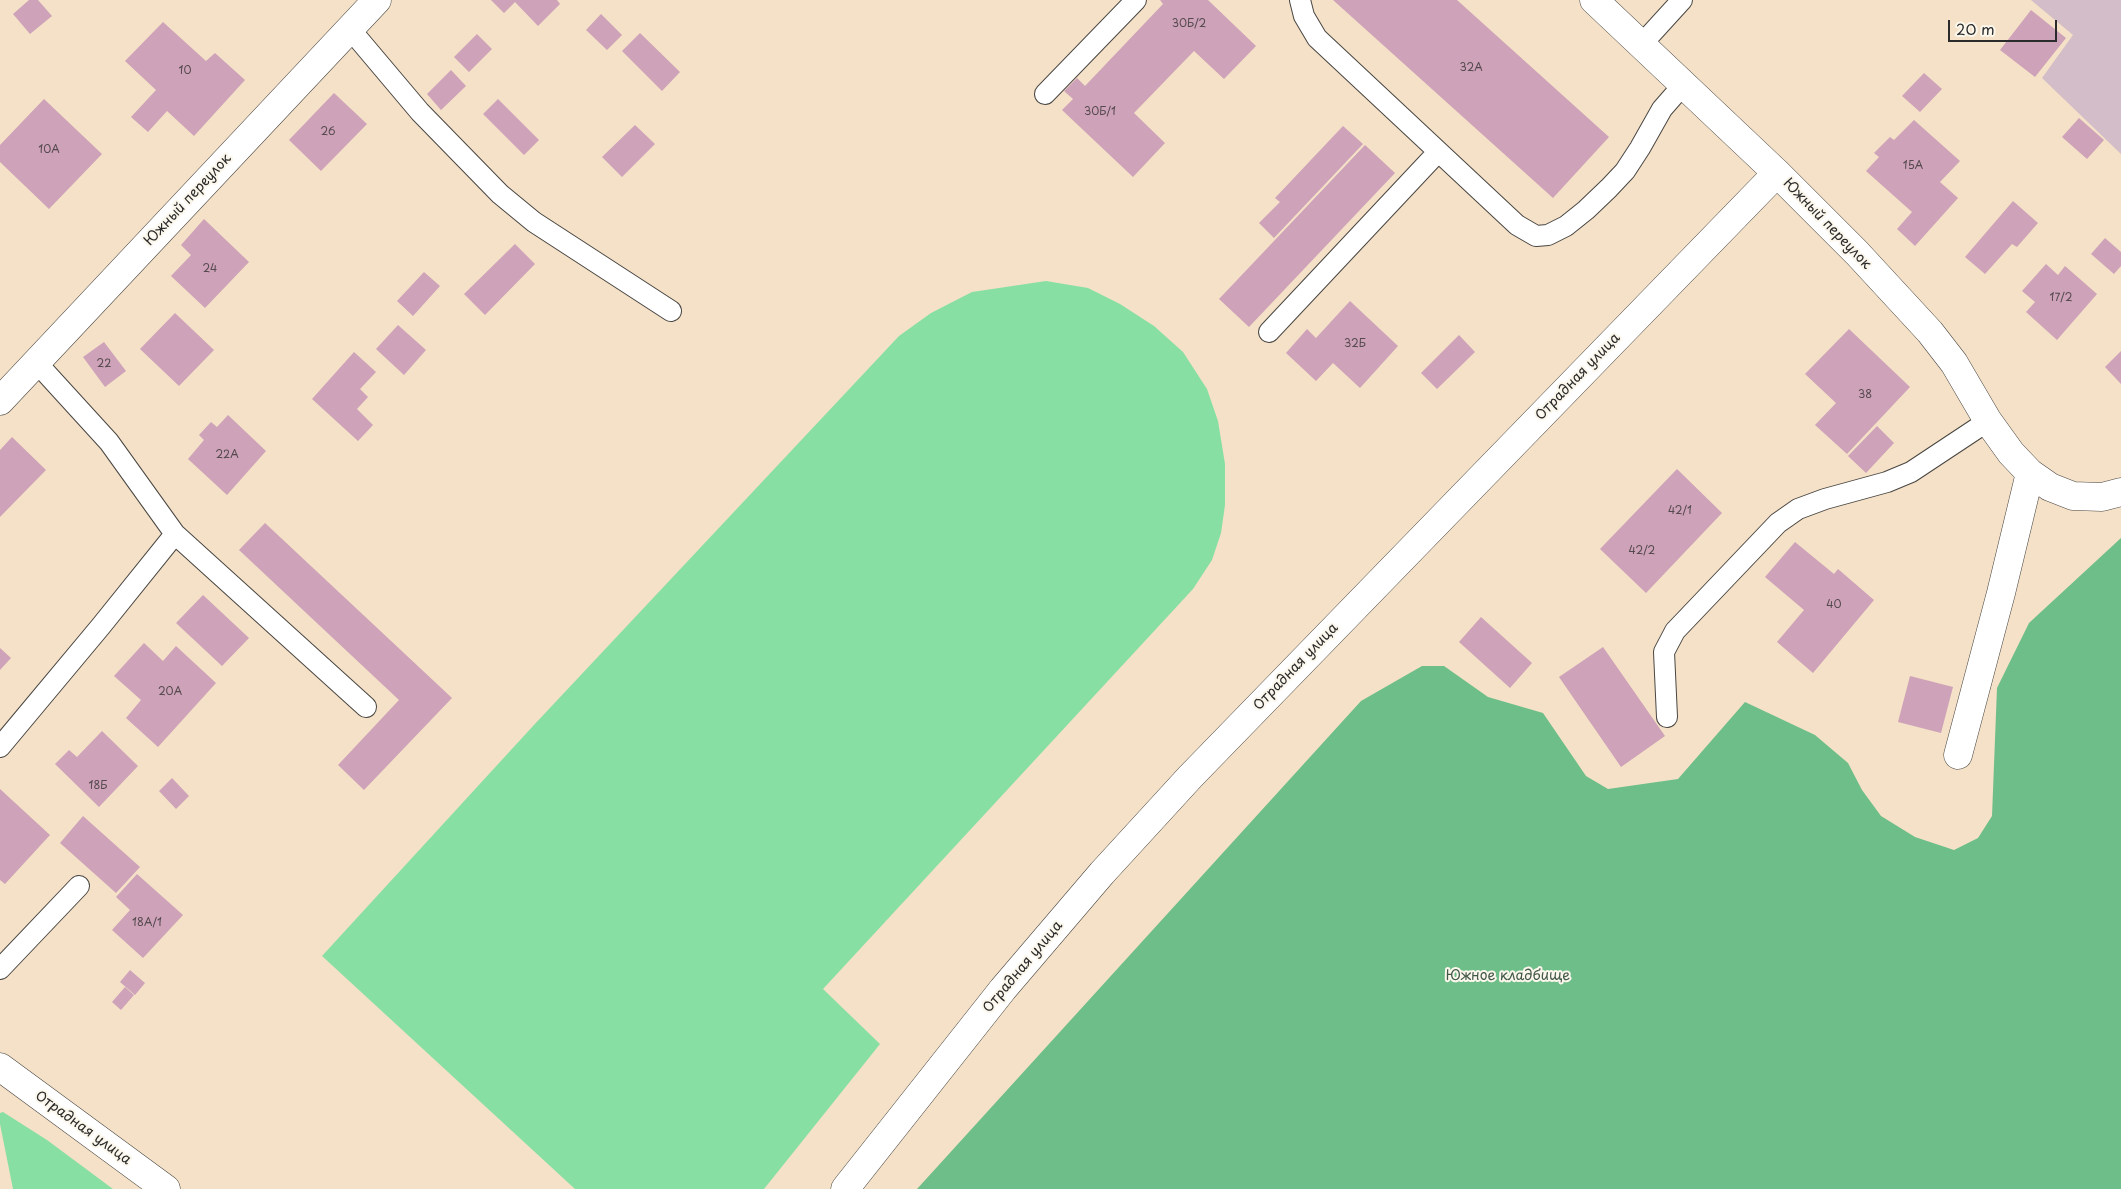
<!DOCTYPE html>
<meta charset="utf-8">
<style>
body{margin:0}
#map{position:relative;width:2121px;height:1189px;overflow:hidden;background:#f4e1c7;font-family:"Playpen Sans",sans-serif}
canvas{display:block}
.scale{position:absolute;left:1948px;top:20px;width:109px;height:22px;box-sizing:border-box;border:2px solid #2b2b2b;border-top:0;padding-left:6px;font-size:15px;line-height:18px;white-space:nowrap;color:#2b2b2b;-webkit-text-stroke:4px #fbf7ec;paint-order:stroke}
</style>
<div id="map">
<canvas width="2121" height="1189"></canvas>
<div class="scale">20 m</div>
</div>
<script>
const g = document.querySelector('canvas').getContext('2d');
g.lineJoin = 'round';
function paint(path, color) { g.fillStyle = color; g.fill(path, 'evenodd'); }
const shape = rows => new Path2D(rows.map(r => 'M' + r).join(''));
function stroke(path, color, width, dash) { g.strokeStyle = color; g.lineWidth = width; g.lineCap = dash ? 'butt' : 'round'; g.setLineDash(dash || []); g.stroke(path); }
function write(font, color, halo, rows, align = 'center') {
  g.font = font + ' "Playpen Sans",sans-serif'; g.lineWidth = 4; g.setLineDash([]); g.textBaseline = 'middle'; g.strokeStyle = halo; g.fillStyle = color; for (const [text, x, y, turn = 0] of rows) {
    g.save(); g.translate(x, y); g.rotate((+turn || 0) * Math.PI / 180); g.textAlign = isNaN(turn) ? turn : align; if (halo) g.strokeText(text, 0, 0); g.fillText(text, 0, 0); g.restore();
  }
}
const industrial = shape([
 [2031,0,2121,0,2121,154,2042,78,2073,35]
]);
const green = shape([
 [1046,281,1088,288,1120,304,1154,326,1183,352,1207,389,1218,421,1225,464,1225,505,1221,533,1212,560,1193,589,823,989,880,1044,764,1189,575,1189,322,956,533,726,899,336,931,313,972,292],
 [3,1112,47,1140,113,1189,13,1189,0,1124,0,1113]
]);
const forest = shape([
 [2121,538,2121,1189,917,1189,1361,701,1422,666,1444,666,1488,697,1543,713,1586,776,1608,789,1678,779,1745,702,1815,735,1848,763,1862,790,1881,816,1915,837,1954,850,1978,838,1992,816,1997,688,2029,623]
]);
const building = shape([
 [29,0,38,0,52,16,30,34,13,14],
 [491,0,557,0,560,4,538,26,515,2,504,13],
 [1160,0,1208,0,1256,46,1224,79,1194,51,1134,113,1165,143,1133,177,1062,110,1073,99,1064,91,1077,78,1085,86,1163,4],
 [1333,0,1457,0,1609,137,1553,198],
 [2031,10,2066,38,2035,77,2000,50],
 [601,14,622,35,607,50,586,30],
 [163,22,206,61,215,53,245,80,194,136,167,111,148,132,131,117,156,90,125,61],
 [640,33,680,72,662,91,622,51],
 [477,34,492,49,469,72,454,57],
 [451,70,466,86,441,110,427,94],
 [1924,73,1942,89,1920,112,1902,96],
 [334,93,367,124,321,171,289,140],
 [44,99,102,154,49,209,0,162,0,145],
 [498,99,539,140,524,155,483,114],
 [2079,118,2104,140,2087,159,2062,137],
 [1914,120,1960,161,1940,182,1958,198,1915,246,1897,229,1912,212,1866,171,1879,157,1874,153,1890,137,1894,140],
 [635,125,655,144,622,177,602,157],
 [1343,126,1363,144,1274,238,1259,223,1280,202,1275,198],
 [1365,145,1395,173,1249,327,1219,299],
 [2013,201,2038,223,2017,247,2012,244,1985,274,1965,257],
 [204,219,249,262,205,308,171,276,191,255,181,245],
 [2105,238,2121,252,2121,266,2114,274,2091,254],
 [515,244,535,264,485,315,464,294],
 [2046,264,2058,275,2065,266,2097,294,2057,340,2026,312,2035,302,2022,291],
 [424,272,440,286,413,316,397,301],
 [1350,301,1398,346,1360,388,1333,363,1316,381,1286,353,1307,329,1316,338],
 [175,313,214,350,179,386,140,349],
 [398,325,426,350,404,375,376,349],
 [1849,329,1910,387,1847,454,1815,425,1836,403,1805,374],
 [1459,335,1475,352,1437,389,1421,373],
 [104,342,126,371,105,387,83,357],
 [2121,351,2121,384,2105,367],
 [354,352,376,372,360,389,368,397,357,409,373,425,358,441,312,399],
 [228,415,266,451,227,495,188,459,204,440,199,435,211,422,217,427],
 [1877,426,1894,443,1866,473,1848,456],
 [12,437,46,470,0,517,0,450],
 [1677,469,1722,513,1646,593,1600,549],
 [265,523,452,698,364,790,338,765,399,700,239,550],
 [1795,542,1834,574,1838,569,1874,600,1813,673,1777,642,1804,610,1765,577],
 [203,595,249,638,222,666,176,623],
 [1481,617,1532,663,1510,688,1459,642],
 [144,643,163,661,176,646,216,683,158,747,126,718,141,700,114,676],
 [1603,647,1665,736,1621,767,1559,677],
 [0,648,11,658,0,670],
 [1910,676,1953,687,1941,733,1898,722],
 [102,731,138,766,99,807,55,764,69,750,77,757],
 [172,778,189,796,176,809,159,791],
 [0,789,50,835,5,884,0,880],
 [83,816,140,867,116,893,60,843],
 [137,874,183,915,143,958,112,930,130,910,116,897],
 [130,970,145,983,135,995,120,982],
 [125,987,134,995,121,1010,112,1002]
]);
const service = shape([
 [1300,0,1304,16,1317,38,1517,225,1536,236,1548,235,1566,226,1586,210,1609,188,1625,171,1640,148,1662,109,1683,85],
 [350,29,420,112,500,194,534,222,671,311],
 [1641,45,1682,0],
 [1045,94,1136,0],
 [1269,332,1438,152],
 [36,362,109,442,175,534,366,707],
 [1667,717,1664,652,1675,631,1778,523,1798,509,1825,499,1887,482,1911,472,1988,421],
 [0,747,101,626,175,534],
 [0,969,79,886]
]);
const minor = shape([
 [1594,0,1777,173,1857,253,1930,332,1954,363,1988,421,2011,453,2030,473,2050,487,2073,496,2102,497,2121,492],
 [0,401,377,0],
 [1958,755,2001,593,2030,473],
 [0,1067,166,1189],
 [845,1189,1003,989,1102,873,1190,777,1777,173]
]);
const numberNames = [
 ["30Б/2",1189,24],
 ["32А",1471,68],
 ["10",185,71],
 ["30Б/1",1100,112],
 ["26",328,132],
 ["10А",49,150],
 ["15А",1913,166],
 ["24",210,269],
 ["17/2",2061,298],
 ["32Б",1355,344],
 ["22",104,364],
 ["38",1865,395],
 ["22А",227,455],
 ["42/1",1680,511],
 ["42/2",1642,551],
 ["40",1834,605],
 ["20А",170,692],
 ["18Б",98,786],
 ["18А/1",147,923]
];
const streetNames = [
 ["Южный переулок",188,200,-47],
 ["Южный переулок",1827,224,46],
 ["Отрадная улица",1578,377,-46],
 ["Отрадная улица",1296,667,-46],
 ["Отрадная улица",1023,967,-50],
 ["Отрадная улица",83,1128,36]
];
const parkNames = [
 ["Южное кладбище",1508,976]
];
paint(industrial, '#d2bdc8');
paint(green, '#88dfa3');
paint(forest, '#6ebe89');
paint(building, '#cea2b8');
stroke(service, '#494642', 22);
stroke(minor, '#494642', 29);
stroke(service, '#fff', 20);
stroke(minor, '#fff', 28);
write('11px', '#54494e', null, numberNames);
write('14px', '#2b2b2b', '#fbf7ec', streetNames);
write('14px', '#425849', '#fbf7ec', parkNames);
</script>
